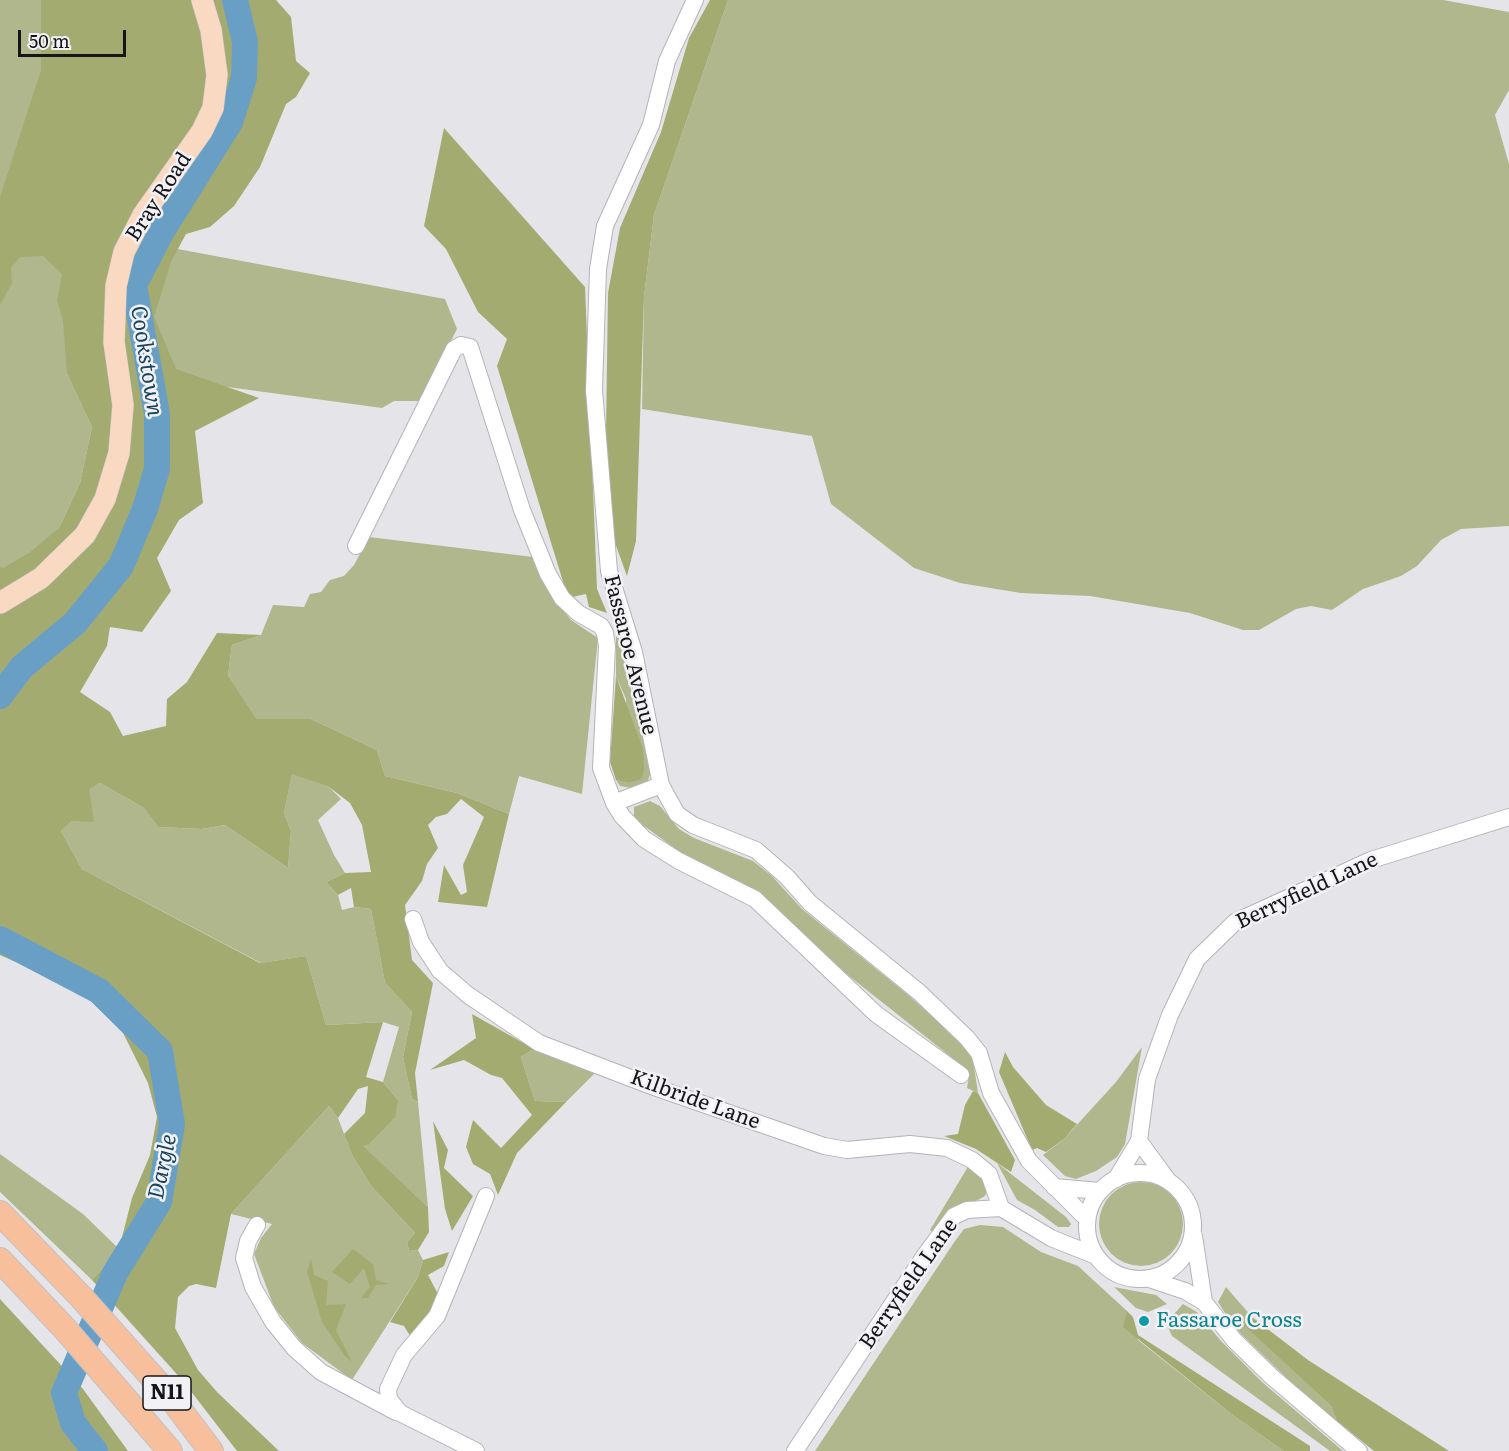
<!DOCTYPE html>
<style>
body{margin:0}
#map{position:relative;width:1509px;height:1451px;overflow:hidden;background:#e5e5e9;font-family:Literata,serif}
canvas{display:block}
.scale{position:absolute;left:18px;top:30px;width:108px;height:27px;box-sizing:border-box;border:3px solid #161517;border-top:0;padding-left:8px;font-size:18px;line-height:21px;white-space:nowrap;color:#161517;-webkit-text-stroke:4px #f2f2f6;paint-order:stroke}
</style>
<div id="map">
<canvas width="1509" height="1451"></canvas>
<div class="scale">50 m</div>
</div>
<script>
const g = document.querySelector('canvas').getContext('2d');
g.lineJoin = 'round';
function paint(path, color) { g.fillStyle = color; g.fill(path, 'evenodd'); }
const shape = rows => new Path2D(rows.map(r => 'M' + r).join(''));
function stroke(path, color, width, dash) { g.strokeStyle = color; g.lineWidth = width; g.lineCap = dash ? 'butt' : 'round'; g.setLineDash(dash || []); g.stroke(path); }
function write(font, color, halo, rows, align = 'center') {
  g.font = font + ' Literata,serif'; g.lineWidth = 5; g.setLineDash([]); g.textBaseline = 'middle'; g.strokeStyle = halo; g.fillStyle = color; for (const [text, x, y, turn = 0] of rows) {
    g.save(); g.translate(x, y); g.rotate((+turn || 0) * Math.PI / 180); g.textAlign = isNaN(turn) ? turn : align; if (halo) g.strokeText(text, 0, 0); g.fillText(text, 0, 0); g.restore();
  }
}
const green = shape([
 [0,0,54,0,63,60,0,225],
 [728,0,1443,0,1509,12,1509,90,1495,115,1509,164,1509,526,1461,529,1441,540,1417,566,1401,576,1363,589,1332,610,1311,606,1296,609,1259,630,1243,630,1190,613,1090,596,1021,593,960,583,914,568,831,504,812,436,642,409,644,297,654,215],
 [0,243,68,259,67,374,92,427,80,483,59,528,38,552,0,572],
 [167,247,445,299,457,329,420,401,394,401,382,408,176,380,144,318],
 [369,537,533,557,559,605,571,620,598,638,582,794,519,776,509,814,457,793,385,776,377,750,311,719,257,719,228,675,232,645,261,635,273,605,304,607,310,594,321,592,330,580,344,576,354,565],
 [616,627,651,772,647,783,631,788,620,786,616,780,628,783,626,699,616,676],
 [292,773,329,787,341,799,318,820,334,855,345,873,326,882,338,895,342,910,354,907,371,909,385,983,412,1012,403,1057,412,1099,418,1102,428,1207,362,1146,398,1100,383,1082,399,1027,383,1022,326,1025,306,956,261,963,82,869,61,831,72,821,89,788,100,783,144,808,158,827,202,829,225,825,288,868,291,831,284,813],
 [650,801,660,806,679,829,694,838,753,861,772,876,802,909,907,994,960,1041,973,1060,978,1093,967,1088,969,1076,965,1068,839,968,640,823,634,816,634,807],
 [1142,1047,1125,1144,1117,1157,1096,1171,1076,1179,1065,1176,1043,1155,1064,1139,1116,1082],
 [534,1049,595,1073,566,1102,535,1101,521,1057],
 [329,1106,338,1118,352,1155,372,1187,415,1233,407,1242,409,1251,418,1250,423,1260,418,1277,352,1380,302,1343,274,1307,254,1254,261,1238,272,1224,231,1214],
 [0,1154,83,1214,119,1249,92,1280,0,1192],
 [997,1163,1066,1217,1071,1224,1069,1227,1058,1227,1035,1210,1017,1200],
 [969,1165,980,1174,987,1191,985,1196,976,1201,953,1207,932,1232,930,1230],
 '1099 1224a42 42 0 1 1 84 0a42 42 0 1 1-84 0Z',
 [980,1225,1003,1227,1041,1252,1078,1266,1127,1311,1138,1340,1234,1416,1284,1451,815,1451,955,1241,964,1229],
 [1114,1287,1156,1295,1167,1304,1148,1312,1136,1308],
 [1226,1287,1252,1317,1245,1325,1331,1406,1337,1421,1295,1386,1234,1327,1218,1302],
 [1183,1304,1197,1312,1221,1341,1262,1382,1343,1451,1330,1451,1172,1336,1166,1323]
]);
const forest = shape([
 [41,0,276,0,291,17,296,61,310,73,296,97,286,104,260,167,234,206,210,227,186,234,171,262,154,317,176,369,259,398,195,431,203,503,179,520,157,558,171,591,142,632,110,627,107,646,80,692,110,712,123,736,166,726,167,699,187,682,217,633,261,635,232,645,228,675,257,719,311,719,377,750,385,776,457,793,509,814,487,907,438,902,444,865,461,895,467,892,463,865,484,817,461,799,447,814,436,817,428,825,438,848,427,864,422,881,405,905,412,960,433,983,415,1073,418,1102,412,1099,403,1057,412,1012,385,983,371,909,354,907,351,888,338,895,326,882,345,873,371,872,362,825,350,803,329,787,292,774,284,813,291,831,288,868,225,825,202,829,158,827,144,808,100,783,89,789,94,822,72,821,61,831,82,869,260,963,306,956,326,1025,383,1022,366,1077,383,1082,398,1100,395,1117,369,1144,363,1146,428,1207,429,1232,418,1250,409,1251,407,1242,415,1233,372,1187,352,1155,344,1134,365,1113,368,1086,358,1089,338,1118,329,1106,231,1214,216,1288,196,1284,189,1286,178,1297,175,1328,198,1370,217,1392,279,1451,237,1451,183,1381,92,1280,119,1249,132,1198,150,1155,157,1117,148,1083,123,1033,81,991,0,955,0,567,3,568,29,553,59,528,80,483,92,427,67,374,63,321,57,301,62,274,43,256,20,257,11,268,12,283,0,305,0,197,41,70],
 [710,0,728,0,654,215,644,297,636,541,627,576,615,543,606,433,608,293,620,228,661,132,689,38],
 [444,128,585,287,597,589,607,613,589,607,586,594,568,598,497,366,507,339,478,312,446,249,424,226],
 [616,676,643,749,644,770,641,779,628,783,616,780,610,762],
 [472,1014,534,1049,521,1057,535,1101,566,1102,517,1153,498,1195,490,1174,473,1164,466,1147,473,1120,501,1148,532,1115,502,1078,491,1075,464,1060,430,1070,476,1038],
 [1005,1052,1013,1067,1046,1105,1077,1124,1064,1139,1046,1152,1037,1148,1032,1150,999,1072],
 [973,1091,978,1093,1015,1160,1011,1172,976,1149,944,1136,958,1134,965,1105],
 [433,1121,448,1150,444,1168,473,1196,452,1231,445,1209],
 [353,1249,373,1264,376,1280,389,1284,376,1285,368,1298,361,1298,370,1287,364,1268,350,1284,332,1272],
 [449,1252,444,1266,428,1275,439,1296,412,1339,404,1326,390,1322,418,1277,423,1260],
 [311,1258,314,1275,328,1281,326,1305,346,1304,336,1330,352,1362,345,1356,322,1322,307,1272],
 [0,1299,83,1389,128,1451,0,1451],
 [1127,1311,1133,1317,1138,1335,1310,1446,1310,1451,1284,1451,1234,1416,1123,1327],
 [1252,1317,1308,1360,1449,1451,1374,1451,1337,1421,1331,1406,1244,1325]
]);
const river = shape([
 [0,696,22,667,75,623,121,566,145,509,157,469,157,414,134,285,162,231,230,122,244,78,245,42,235,0],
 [0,939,99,991,160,1051,172,1124,159,1202,115,1273,64,1393,73,1423,95,1451]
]);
const minor = shape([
 [695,0,667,61,651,125,605,226,598,269,594,390,609,571,634,652,661,785,677,814,693,825,756,850,787,877,810,903,920,993,967,1038,979,1053,991,1093,1029,1161,1087,1219],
 [356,546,454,349,461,345,470,347,522,510,548,574,562,598,578,613,601,626,605,633,607,646,601,768,614,803,622,816,644,839,679,861,755,899,876,1014,961,1075],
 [614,803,661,785],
 [413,919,421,942,440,971,468,995,539,1043,654,1087,824,1146,847,1150,910,1144,947,1148,972,1160,989,1174,1001,1208],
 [1139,1141,1167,1179],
 '1087 1226a53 53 0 1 1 106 0a53 53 0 1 1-106 0Z',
 [1116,1179,1139,1141,1147,1079,1170,1015,1197,959,1235,922,1371,860,1509,817],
 [1054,1187,1100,1191],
 [257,1225,248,1241,244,1258,253,1287,273,1322,294,1348,321,1372,396,1412],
 [1194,1236,1204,1302],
 [1149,1279,1185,1291,1204,1302,1234,1340,1271,1376,1359,1451],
 [476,1451,400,1413,389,1399,388,1389,404,1355,437,1316,486,1196],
 [795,1451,925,1255,954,1216,967,1210,1001,1208,1051,1238,1096,1256]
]);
const major = shape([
 [0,603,41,578,85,535,105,499,119,453,123,405,114,342,116,286,124,252,143,215,202,131,213,108,217,75,211,30,202,0]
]);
const highway = shape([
 [0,1213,82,1298,171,1398,211,1451],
 [0,1260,66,1330,170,1451]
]);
const markers = [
 [1144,1321,6,"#0f9aa8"]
];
const shields = [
 [167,1393,48]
];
const shieldNames = [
 ["N11",167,1393]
];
const streetNames = [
 ["Bray Road",159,197,-57],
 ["Fassaroe Avenue",630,655,76],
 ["Berryfield Lane",1307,891,-25],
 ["Kilbride Lane",695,1100,20],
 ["Berryfield Lane",909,1284,-55]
];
const cultureNames = [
 ["Fassaroe Cross",1156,1321]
];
const waterNames = [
 ["Cookstown",146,361,81],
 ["Dargle",163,1167,-78]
];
paint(green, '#b1b78c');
paint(forest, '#a4ab71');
stroke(river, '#6a9fc5', 26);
stroke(minor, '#b4b3b7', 18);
stroke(major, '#c2c2c3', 22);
stroke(highway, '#c2c2c3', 26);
stroke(minor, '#fff', 16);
stroke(major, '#fad9c3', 21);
stroke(highway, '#f7bf9b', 24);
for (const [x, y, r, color] of markers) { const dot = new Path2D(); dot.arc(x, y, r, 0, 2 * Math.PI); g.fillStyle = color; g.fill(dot); stroke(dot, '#f2f2f6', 2); }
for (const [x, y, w] of shields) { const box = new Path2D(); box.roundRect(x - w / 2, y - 17, w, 34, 4.5); g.fillStyle = '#f2f2f6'; g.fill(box); stroke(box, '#161517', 1.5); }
write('bold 20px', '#161517', null, shieldNames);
write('21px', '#161517', '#f2f2f6', streetNames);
write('21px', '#0d838f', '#f2f2f6', cultureNames, 'left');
write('italic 22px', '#19445e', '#f2f2f6', waterNames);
</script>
